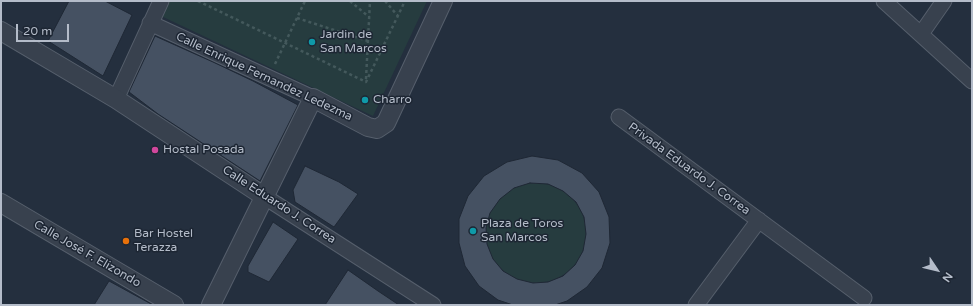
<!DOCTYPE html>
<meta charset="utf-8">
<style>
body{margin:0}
#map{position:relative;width:973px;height:306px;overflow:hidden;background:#242f3e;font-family:"Varela Round",sans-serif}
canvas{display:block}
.frame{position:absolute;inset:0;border:2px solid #b4bcc9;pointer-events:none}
.north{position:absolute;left:917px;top:250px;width:40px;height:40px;-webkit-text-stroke:3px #1d2633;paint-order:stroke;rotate:125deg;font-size:11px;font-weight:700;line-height:16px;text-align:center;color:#b4bcc9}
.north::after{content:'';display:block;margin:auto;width:14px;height:18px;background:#b4bcc9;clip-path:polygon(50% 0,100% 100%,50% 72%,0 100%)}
.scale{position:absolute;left:16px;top:24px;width:53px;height:18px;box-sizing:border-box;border:2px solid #b4bcc9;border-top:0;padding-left:5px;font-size:12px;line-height:14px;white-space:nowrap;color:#b4bcc9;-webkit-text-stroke:3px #1d2633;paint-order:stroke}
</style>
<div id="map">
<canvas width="973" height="306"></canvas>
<div class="frame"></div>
<div class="north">N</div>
<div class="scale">20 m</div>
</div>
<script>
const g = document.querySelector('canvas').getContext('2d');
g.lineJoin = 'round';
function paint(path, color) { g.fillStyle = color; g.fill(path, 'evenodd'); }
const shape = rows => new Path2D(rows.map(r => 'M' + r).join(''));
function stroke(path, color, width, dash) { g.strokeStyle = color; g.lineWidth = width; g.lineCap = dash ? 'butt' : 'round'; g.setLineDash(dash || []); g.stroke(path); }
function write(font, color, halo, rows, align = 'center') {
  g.font = font + ' "Varela Round",sans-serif'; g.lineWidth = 3; g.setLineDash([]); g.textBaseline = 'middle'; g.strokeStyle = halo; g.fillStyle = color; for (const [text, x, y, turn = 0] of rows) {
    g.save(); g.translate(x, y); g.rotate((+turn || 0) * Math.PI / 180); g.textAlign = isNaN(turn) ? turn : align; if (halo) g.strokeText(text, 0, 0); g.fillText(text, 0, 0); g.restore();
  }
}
const green = shape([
 [168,1,427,1,373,116,161,16],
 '486 233a50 50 0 1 1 100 0a50 50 0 1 1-100 0Z'
]);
const building = shape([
 [69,1,105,1,132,15,103,76,48,41,69,1],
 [155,36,213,62,253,81,298,105,260,181,158,114,129,92,155,36],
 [532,156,558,160,582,173,599,192,609,217,610,243,602,268,587,287,567,301,555,305,513,305,498,300,479,286,465,266,459,243,459,219,468,196,484,176,507,162,532,156],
 [530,183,548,184,563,191,576,202,584,217,586,234,583,251,575,265,563,276,548,282,533,283,517,279,503,271,493,259,487,244,486,228,490,213,500,199,514,188,530,183],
 [305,166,339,182,358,194,334,227,295,202,293,190,305,166],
 [273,222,298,239,269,282,248,272,248,266,273,222],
 [348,270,378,291,399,305,325,305,348,270],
 [109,281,153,305,94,305,109,281]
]);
const path = shape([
 [198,1,366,82,405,1],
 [350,1,369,17],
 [385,1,398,16],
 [297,18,368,41],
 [275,64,305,1],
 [366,79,370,1]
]);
const minor = shape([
 [884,1,972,81],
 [150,23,313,98],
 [921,34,944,1],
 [116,99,161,1],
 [619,117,864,298],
 [265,197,433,305],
 [696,305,759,220]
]);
const tertiary = shape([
 [1,31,116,99,265,197],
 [1,203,174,305],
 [211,305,313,98,368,127,377,129,386,123,443,1]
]);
const markers = [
 [312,42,4,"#0f9aa8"],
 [365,100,4,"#0f9aa8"],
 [155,150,4,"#d1479c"],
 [473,231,4,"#0f9aa8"],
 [126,241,4,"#e8710a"]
];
const poiNames = [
 ["Jardin de",320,35],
 ["San Marcos",320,49],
 ["Charro",373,100],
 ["Hostal Posada",163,150],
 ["Plaza de Toros",481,224],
 ["San Marcos",481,238],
 ["Bar Hostel",134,234],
 ["Terazza",134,248]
];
const streetNames = [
 ["Calle Enrique Fernandez Ledezma",264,77,25],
 ["Privada Eduardo J. Correa",689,169,36],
 ["Calle Eduardo J. Correa",279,205,33],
 ["Calle José F. Elizondo",87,254,30]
];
paint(green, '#263c3f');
paint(building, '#455162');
stroke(building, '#1f2835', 1);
stroke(minor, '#565f6c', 17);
stroke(tertiary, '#565f6c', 20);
stroke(path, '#44595c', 2.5, [3, 3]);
stroke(minor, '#38414e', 15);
stroke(tertiary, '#38414e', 18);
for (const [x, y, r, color] of markers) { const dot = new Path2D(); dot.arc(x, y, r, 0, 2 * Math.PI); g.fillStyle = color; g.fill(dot); stroke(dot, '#1d2633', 1.5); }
write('12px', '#b4bcc9', '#1d2633', poiNames, 'left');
write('12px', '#b4bcc9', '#1d2633', streetNames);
</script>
